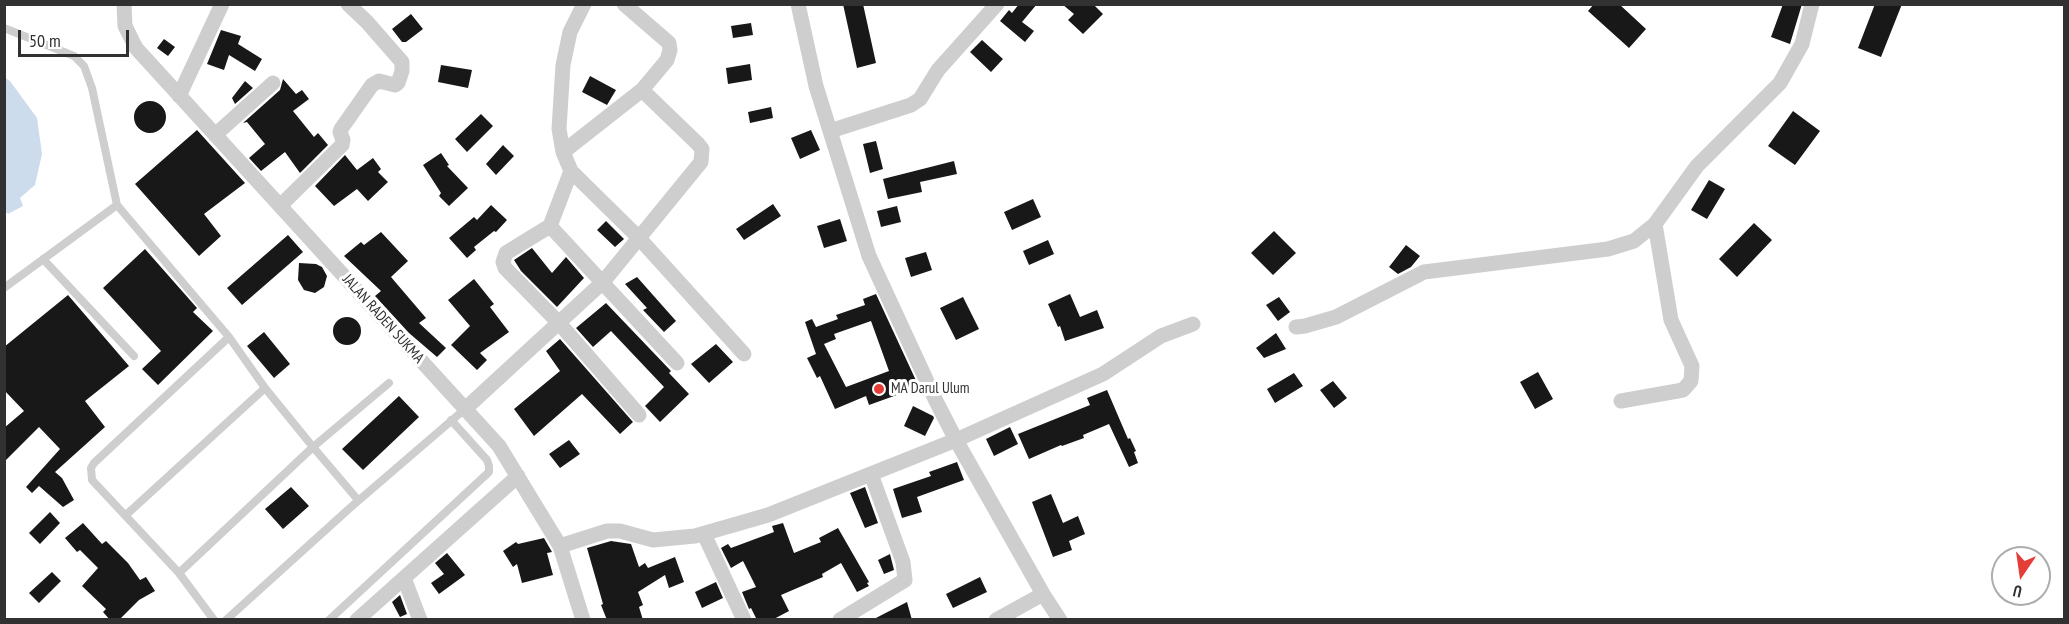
<!DOCTYPE html>
<style>
body{margin:0}
#map{position:relative;width:2069px;height:624px;overflow:hidden;background:#fff;font-family:"PT Sans Narrow",sans-serif}
canvas{display:block}
.frame{position:absolute;inset:0;border:6px solid #313131;pointer-events:none}
.north{position:absolute;left:1991px;top:546px;width:60px;height:60px;box-sizing:border-box;background:#fff;border:2px solid #adadad;border-radius:50%;rotate:193deg;font-size:16px;font-weight:700;line-height:24px;text-align:center;color:#313131}
.north::after{content:'';display:block;margin:auto;width:21px;height:27px;background:#e43e37;clip-path:polygon(50% 0,100% 100%,50% 72%,0 100%)}
.scale{position:absolute;left:18px;top:30px;width:111px;height:27px;box-sizing:border-box;border:3px solid #313131;border-top:0;padding-left:8px;font-size:18px;line-height:21px;white-space:nowrap;color:#313131;-webkit-text-stroke:4px #fff;paint-order:stroke}
</style>
<div id="map">
<canvas width="2069" height="624"></canvas>
<div class="frame"></div>
<div class="north">U</div>
<div class="scale">50 m</div>
</div>
<script>
const g = document.querySelector('canvas').getContext('2d');
g.lineJoin = 'round';
function paint(path, color) { g.fillStyle = color; g.fill(path, 'evenodd'); }
const shape = rows => new Path2D(rows.map(r => 'M' + r).join(''));
function stroke(path, color, width, dash) { g.strokeStyle = color; g.lineWidth = width; g.lineCap = dash ? 'butt' : 'round'; g.setLineDash(dash || []); g.stroke(path); }
function write(font, color, halo, rows, align = 'center') {
  g.font = font + ' "PT Sans Narrow",sans-serif'; g.lineWidth = 6; g.setLineDash([]); g.textBaseline = 'middle'; g.strokeStyle = halo; g.fillStyle = color; for (const [text, x, y, turn = 0] of rows) {
    g.save(); g.translate(x, y); g.rotate((+turn || 0) * Math.PI / 180); g.textAlign = isNaN(turn) ? turn : align; if (halo) g.strokeText(text, 0, 0); g.fillText(text, 0, 0); g.restore();
  }
}
const water = shape([
 [4,77,10,81,37,118,42,154,35,185,20,198,23,206,8,214,4,210]
]);
const building = shape([
 [843,4,863,4,876,63,857,68],
 [1019,4,1037,4,1022,22,1034,31,1025,42,1000,21,1009,10,1012,13],
 [1062,4,1093,4,1103,14,1083,34,1068,20,1074,14],
 [1594,4,1619,4,1646,29,1629,48,1588,11],
 [1783,4,1802,4,1790,44,1771,37],
 [1875,4,1902,4,1881,57,1858,48],
 [411,14,423,29,406,42,402,42,392,29],
 [751,23,753,35,733,38,731,26],
 [221,30,241,36,238,44,262,59,255,71,229,55,224,70,207,64],
 [164,39,175,47,168,56,157,48],
 [982,40,1003,59,991,72,970,52],
 [750,64,752,80,728,84,726,68],
 [441,65,472,70,468,88,438,82],
 [590,76,616,90,607,105,582,92],
 [283,79,296,94,302,90,309,99,293,111,314,137,318,133,328,145,300,173,285,152,261,171,249,158,265,144,247,122,243,123,280,90],
 [245,81,253,88,235,104,232,98],
 '134 117a16 16 0 1 1 32 0a16 16 0 1 1-32 0Z',
 [771,107,773,118,750,123,748,112],
 [1793,111,1820,131,1795,165,1768,146],
 [481,114,493,126,467,152,455,139],
 [197,130,245,183,204,214,221,236,199,256,135,184],
 [811,130,820,150,800,159,791,138],
 [876,141,883,169,870,173,863,144],
 [503,145,514,156,496,175,486,164],
 [441,153,449,165,447,166,468,188,449,206,439,196,441,193,423,165],
 [345,155,357,170,373,158,381,169,378,172,388,182,368,201,357,189,334,206,315,186],
 [954,161,957,174,920,182,922,192,888,199,883,179],
 [1709,180,1725,189,1707,219,1691,210],
 [1033,199,1041,217,1012,230,1004,212],
 [773,204,781,216,744,240,736,229],
 [491,205,507,220,496,232,494,231,474,247,476,250,467,258,449,238,474,217,477,220],
 [897,206,901,222,881,227,877,211],
 [840,219,847,241,824,248,817,226],
 [606,221,624,239,615,247,597,230],
 [1754,223,1772,240,1737,277,1719,259],
 [1274,231,1296,253,1273,275,1251,253],
 [381,232,408,261,391,277,426,318,419,323,446,348,437,357,409,333,375,296,381,291,344,256,361,242,364,245],
 [288,235,303,252,242,305,227,288],
 [1048,240,1054,254,1029,265,1023,251],
 [1406,245,1420,256,1411,267,1398,274,1389,267],
 [532,248,552,273,566,257,584,278,557,307,521,271,514,260],
 [145,249,197,308,193,312,213,331,158,385,142,369,161,351,103,288],
 [926,252,932,270,911,277,905,258],
 [299,263,316,264,322,267,327,276,324,287,315,293,304,290,298,280],
 [637,277,676,321,664,332,643,310,647,308,625,284],
 [474,279,494,304,490,307,509,332,480,353,487,360,477,370,451,345,470,326,448,300],
 [876,294,919,387,869,405,866,396,835,409,820,376,817,378,807,358,816,354,805,322,812,319,816,327,838,319,836,315,865,305,863,299],
 [871,321,889,371,846,387,824,344,836,339,834,334],
 [1070,294,1080,317,1097,310,1104,328,1065,341,1060,326,1058,327,1048,304],
 [68,295,129,366,85,401,105,427,55,472,62,478,74,500,63,507,39,486,32,493,26,487,60,449,39,427,4,462,4,428,24,411,4,390,4,347],
 [963,297,979,329,956,340,940,308],
 [1279,297,1290,312,1278,321,1266,305],
 [606,303,671,371,669,373,689,394,660,422,645,406,664,387,611,331,593,347,576,328],
 '333 331a14 14 0 1 1 28 0a14 14 0 1 1-28 0Z',
 [264,332,290,364,274,378,247,346],
 [1276,333,1286,349,1264,358,1256,348],
 [560,339,633,422,620,434,582,394,534,436,514,409,560,371,546,351],
 [716,344,733,362,709,383,691,364],
 [1538,372,1553,399,1535,409,1520,382],
 [1294,373,1303,386,1275,403,1267,389],
 [1333,381,1347,398,1334,408,1320,390],
 [1107,390,1128,439,1130,438,1136,451,1134,452,1138,463,1129,467,1109,424,1083,435,1084,438,1062,446,1061,445,1029,459,1018,434,1090,405,1087,398],
 [399,396,419,417,363,470,342,449],
 [913,406,933,416,934,418,925,436,904,426],
 [1010,427,1018,444,994,456,986,439],
 [569,440,580,454,560,468,549,454],
 [957,462,964,480,917,497,922,512,902,518,893,489,931,476,929,472],
 [291,487,309,506,283,529,265,509],
 [865,487,878,523,865,528,850,493],
 [1051,494,1063,523,1078,516,1085,534,1069,541,1072,550,1053,557,1032,502],
 [50,512,60,523,40,544,29,533],
 [83,523,102,544,106,541,128,563,140,580,146,577,155,591,139,600,119,620,110,620,103,612,106,609,82,586,98,568,80,550,77,552,65,538],
 [783,523,794,553,821,542,819,538,838,528,869,582,867,583,869,586,857,592,841,563,822,574,823,577,781,595,789,611,772,620,757,620,751,608,749,609,742,592,756,587,743,561,731,568,721,548,728,544,731,548,774,532,772,526],
 [544,538,552,552,547,553,553,575,522,583,517,564,513,567,503,551,516,542,518,544],
 [611,541,631,544,639,567,645,563,648,568,675,557,684,582,669,588,665,575,638,592,643,605,639,607,643,620,607,620,601,605,603,604,587,548],
 [447,553,465,575,439,594,431,583,444,574,435,563],
 [890,554,894,570,884,574,878,560],
 [52,572,61,581,39,603,29,593],
 [980,577,987,592,953,608,946,594],
 [716,582,723,598,702,608,695,592],
 [400,595,407,614,400,617,392,602],
 [907,602,912,620,872,620]
]);
const service = shape([
 [4,28,74,56,84,66,92,88,117,205,229,337],
 [43,259,134,356],
 [4,288,117,205],
 [126,515,265,388],
 [179,573,92,480,91,468,94,463,229,337,265,388,313,447,389,383],
 [214,620,179,573,313,447,358,500],
 [226,620,351,507,465,409],
 [329,620,489,472,489,466,487,460,451,420]
]);
const minor = shape([
 [124,4,125,26,136,48,499,446,560,546,583,620],
 [584,4,570,32,563,65,559,129,563,152,571,171,639,238,744,354],
 [798,4,816,86,869,256,936,401,956,440,1043,594,1060,620],
 [179,96,222,4],
 [830,131,911,105,920,99,938,70,997,4],
 [215,135,273,83],
 [563,152,642,90,667,60,670,50,669,43,624,4],
 [571,171,550,226,506,253,503,262,505,268,559,323,639,415],
 [280,206,342,145,343,140,340,132,341,129,372,85,379,81,395,85,398,83,402,71,402,62,367,22,348,4],
 [550,226,677,363],
 [1296,327,1305,326,1336,317,1424,272,1608,249,1634,241,1655,224,1697,166,1780,83,1802,44,1812,4],
 [1621,401,1683,390,1691,381,1692,366,1671,320,1655,224],
 [465,409,603,282,701,162,702,149,698,144,642,90],
 [704,534,744,620],
 [560,546,607,531,620,531,653,540,695,536,768,515,956,440,1103,374,1161,336,1193,324],
 [404,578,420,620],
 [357,620,518,476],
 [840,620,905,580,903,562,871,474],
 [996,620,1043,594]
]);
const markers = [
 [879,389,6,"#e43e37"]
];
const streetNames = [
 ["JALAN RADEN SUKMA",383,319,48]
];
const poiNames = [
 ["MA Darul Ulum",891,389]
];
paint(water, '#ccdced');
paint(building, '#181818');
stroke(service, '#cecece', 8);
stroke(minor, '#cecece', 15);
for (const [x, y, r, color] of markers) { const dot = new Path2D(); dot.arc(x, y, r, 0, 2 * Math.PI); g.fillStyle = color; g.fill(dot); stroke(dot, '#fff', 2); }
write('15px', '#313131', '#fff', streetNames);
write('15px', '#313131', '#fff', poiNames, 'left');
</script>
